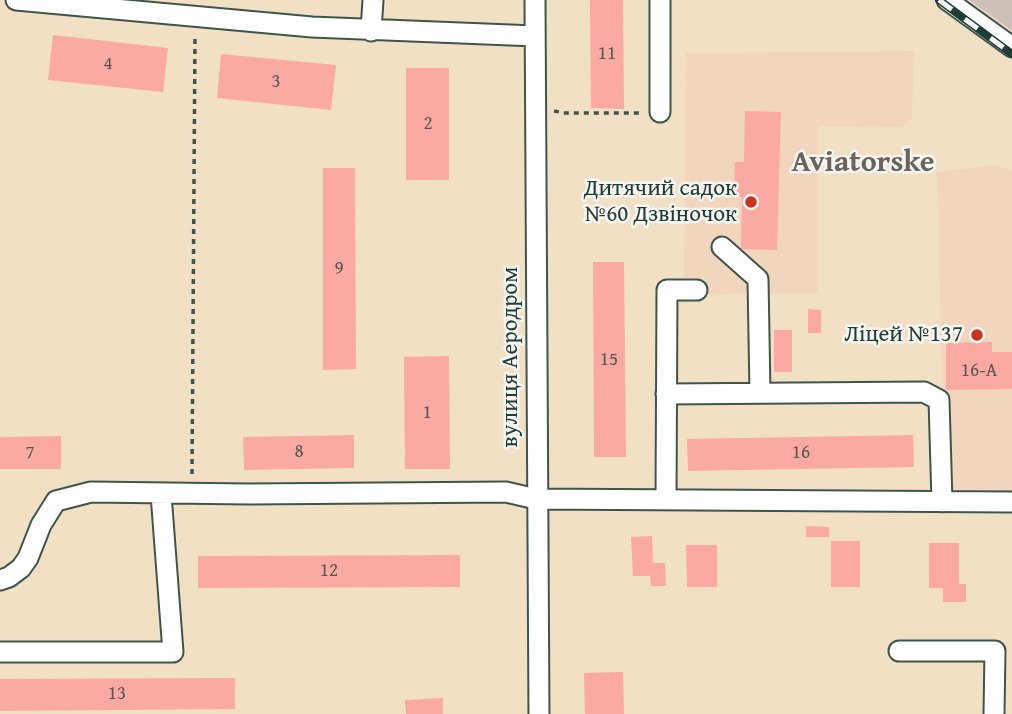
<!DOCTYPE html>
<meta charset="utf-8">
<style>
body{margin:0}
canvas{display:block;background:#f2e0c5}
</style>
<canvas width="1012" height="714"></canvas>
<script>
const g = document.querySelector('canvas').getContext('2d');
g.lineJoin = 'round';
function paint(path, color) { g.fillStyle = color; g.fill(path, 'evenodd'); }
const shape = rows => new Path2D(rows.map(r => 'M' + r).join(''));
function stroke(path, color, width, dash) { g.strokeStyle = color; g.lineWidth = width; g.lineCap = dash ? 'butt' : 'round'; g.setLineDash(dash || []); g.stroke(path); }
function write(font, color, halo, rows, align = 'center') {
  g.font = font + ' "Gentium Book Plus",serif'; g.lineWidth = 5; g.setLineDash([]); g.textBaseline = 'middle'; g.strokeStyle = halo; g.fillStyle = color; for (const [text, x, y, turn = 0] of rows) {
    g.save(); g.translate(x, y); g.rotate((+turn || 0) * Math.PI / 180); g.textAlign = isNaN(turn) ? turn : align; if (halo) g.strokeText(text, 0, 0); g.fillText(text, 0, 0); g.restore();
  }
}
const built = shape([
 [914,51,912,118,903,127,818,126,818,293,706,294,706,279,684,278,686,53],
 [996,165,1012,171,1012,499,945,497,937,172]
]);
const industrial = shape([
 [969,0,1012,0,1012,31]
]);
const building = shape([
 [590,0,623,0,624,109,591,108],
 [53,35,168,48,163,92,48,80],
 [221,54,336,65,331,110,217,98],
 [406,68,449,68,449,180,406,180],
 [745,111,781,112,777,250,741,249,742,197,734,197,735,162,744,162],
 [323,168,355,168,356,369,323,370],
 [593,262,624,262,626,457,594,457],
 [808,309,821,310,821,333,808,333],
 [774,330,792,330,792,372,774,372],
 [992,342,992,352,1012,352,1012,389,946,390,946,343],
 [449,356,450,469,405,469,404,357],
 [354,435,354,468,244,470,243,437],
 [913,435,914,467,688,471,687,439],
 [61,436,61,469,0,469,0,437],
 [806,526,829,527,829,537,806,537],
 [652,536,653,563,665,563,666,586,651,586,650,576,633,576,631,537],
 [831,541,860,541,860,587,831,587],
 [929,543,959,543,959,584,966,584,966,602,943,602,943,588,929,588],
 [686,545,717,545,717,587,687,587],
 [460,555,460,587,198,588,198,556],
 [623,672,624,714,585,714,584,673],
 [235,678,235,709,0,711,0,679],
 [443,698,443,714,406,714,405,700]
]);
const path = shape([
 [554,111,565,113,641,113],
 [192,474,195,34]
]);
const minor = shape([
 [16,0,312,27,535,36],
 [535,0,539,714],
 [660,0,660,112],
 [947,0,1012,47],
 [371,31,373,0],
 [722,247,758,279,760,393],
 [666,394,924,392,939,400,942,502],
 [666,500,667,290,697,290],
 [0,580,9,577,21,568,28,558,41,525,56,501,91,492,249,494,506,492,536,499,1012,502],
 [899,651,995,651,994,714],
 [0,652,173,652,161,494]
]);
const rail = shape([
 [939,0,1012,54]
]);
const markers = [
 [751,202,7,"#c8321e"],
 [977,335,7,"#c8321e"]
];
const numberNames = [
 ["11",607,54],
 ["4",108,64],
 ["3",276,82],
 ["2",428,124],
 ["9",339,269],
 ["15",609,360],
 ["16-А",979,371],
 ["1",427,413],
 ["8",299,452],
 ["7",30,453],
 ["16",801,453],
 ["12",329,571],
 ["13",117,694]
];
const poiNames = [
 ["Дитячий садок",737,189],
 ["№60 Дзвіночок",737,215],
 ["Ліцей №137",963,335]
];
const streetNames = [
 ["вулиця Аеродром",511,357,-90]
];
const districtNames = [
 ["Aviatorske",863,163]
];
paint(built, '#f1d5bd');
paint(industrial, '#cec1ba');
paint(building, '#faaaa3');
stroke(minor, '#3f554a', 23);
stroke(path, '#3f554a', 3.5, [5, 5]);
stroke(minor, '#fff', 19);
stroke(rail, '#1f3d34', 8);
stroke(rail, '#f6f6f2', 5, [16]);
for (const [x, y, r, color] of markers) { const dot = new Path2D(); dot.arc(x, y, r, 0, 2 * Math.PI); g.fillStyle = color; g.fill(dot); stroke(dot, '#f6f6f2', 2.5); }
write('19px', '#565850', null, numberNames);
write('23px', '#1f3d34', '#f6f6f2', poiNames, 'right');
write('23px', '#1f3d34', '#f6f6f2', streetNames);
write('bold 30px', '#6c635b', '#f6f6f2', districtNames);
</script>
